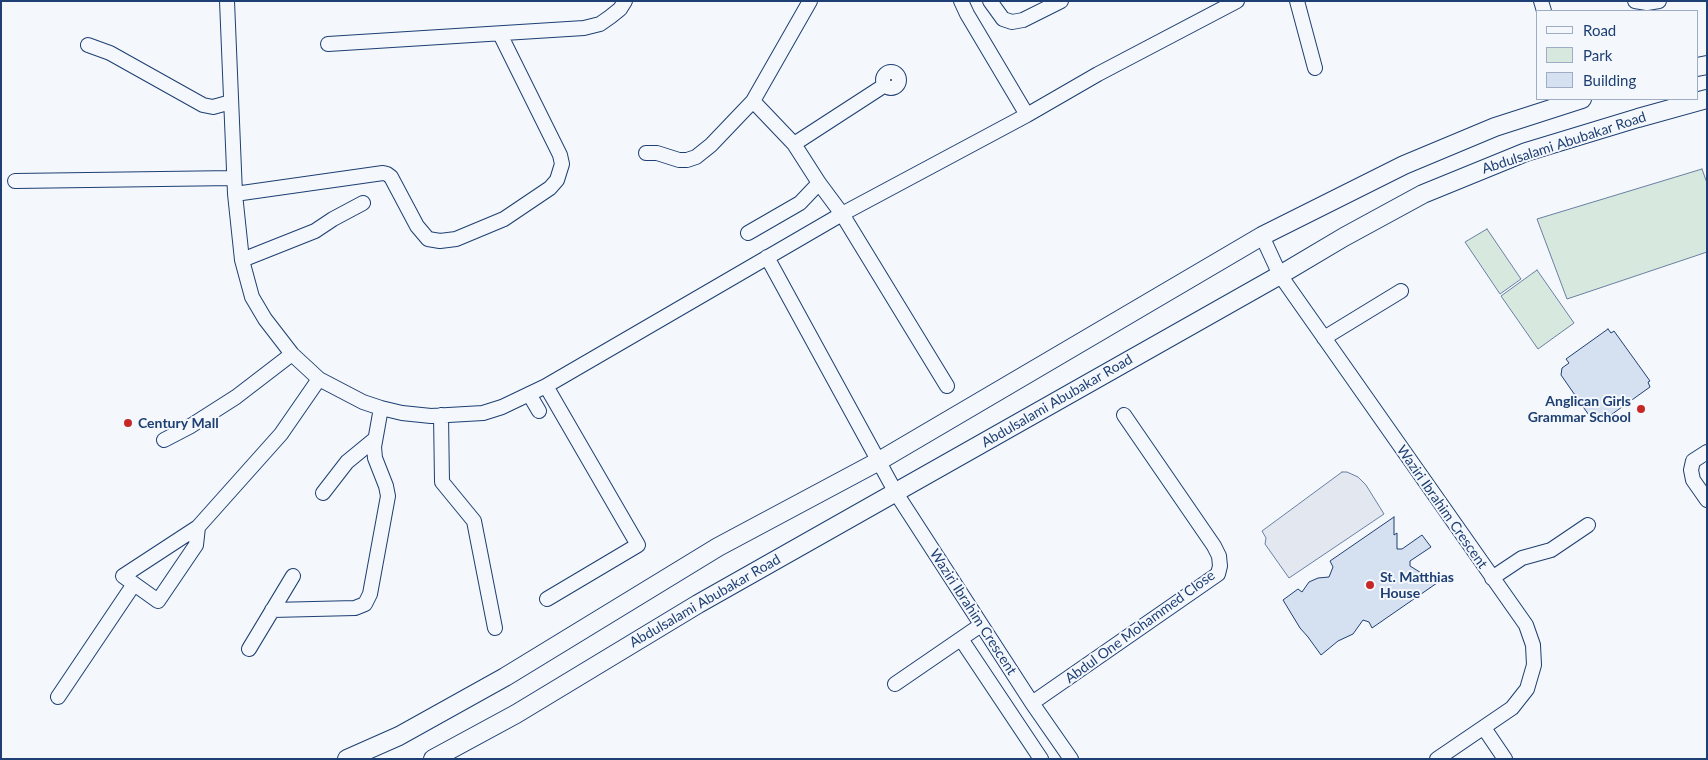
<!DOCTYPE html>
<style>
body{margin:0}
#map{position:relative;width:1708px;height:760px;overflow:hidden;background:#f4f7fb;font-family:Lato,sans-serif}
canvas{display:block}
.frame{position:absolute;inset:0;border:2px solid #1d3f73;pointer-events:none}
.legend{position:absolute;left:1536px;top:10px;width:162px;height:90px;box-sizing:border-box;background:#f4f7fb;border:1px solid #9eadc5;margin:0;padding:6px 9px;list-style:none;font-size:15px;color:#1d3f73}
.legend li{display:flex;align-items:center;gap:10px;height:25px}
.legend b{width:25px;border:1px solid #9eadc5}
</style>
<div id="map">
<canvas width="1708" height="760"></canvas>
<div class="frame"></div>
<ul class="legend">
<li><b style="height:6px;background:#f4f7fb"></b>Road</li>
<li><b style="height:14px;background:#d7e8df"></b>Park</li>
<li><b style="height:14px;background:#d5e0f0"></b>Building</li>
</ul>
</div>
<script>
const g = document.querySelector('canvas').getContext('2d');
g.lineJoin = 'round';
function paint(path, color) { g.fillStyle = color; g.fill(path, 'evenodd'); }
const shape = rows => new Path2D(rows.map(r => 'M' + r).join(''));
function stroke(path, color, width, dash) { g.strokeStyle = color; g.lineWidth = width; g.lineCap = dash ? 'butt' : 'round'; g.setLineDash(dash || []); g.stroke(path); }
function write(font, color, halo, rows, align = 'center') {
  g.font = font + ' Lato,sans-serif'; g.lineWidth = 4; g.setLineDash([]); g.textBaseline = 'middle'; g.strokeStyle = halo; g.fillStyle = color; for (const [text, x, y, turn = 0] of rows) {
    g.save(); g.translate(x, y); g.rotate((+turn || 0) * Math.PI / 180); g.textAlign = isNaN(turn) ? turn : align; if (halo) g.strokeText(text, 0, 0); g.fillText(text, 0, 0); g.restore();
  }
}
const green = shape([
 [1702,169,1707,183,1707,252,1567,299,1537,219,1702,169],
 [1487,229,1521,279,1500,294,1465,242,1487,229],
 [1537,270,1574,323,1538,349,1501,296,1537,270]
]);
const parking = shape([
 [1342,472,1347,472,1358,477,1366,485,1384,514,1289,578,1265,544,1266,538,1262,531,1342,472]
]);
const building = shape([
 [1608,329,1611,333,1614,331,1650,381,1648,382,1650,387,1608,417,1604,412,1593,421,1561,375,1562,368,1569,363,1566,359,1608,329],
 [1394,517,1394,535,1397,533,1397,549,1402,549,1422,535,1431,547,1410,561,1410,566,1423,574,1422,577,1437,583,1372,628,1369,622,1363,620,1353,634,1338,641,1321,655,1308,637,1300,628,1283,600,1298,589,1302,592,1309,582,1318,578,1329,577,1333,567,1330,561,1394,517]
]);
const minor = shape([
 [227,1,235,194,242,260,252,297,265,319,292,354,319,379,363,402,381,408,402,413,431,416,483,413,502,407,546,386,842,214,1027,115,1098,74,1237,1],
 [961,1,967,14,1027,115],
 [990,1,1003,19,1012,22,1023,20,1061,1],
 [1297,1,1315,68],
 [1541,1,1544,11],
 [1635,1,1647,3,1659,1],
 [328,44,584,28,600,24,610,17,620,9,625,1],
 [88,45,110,53,203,105,213,107,231,102],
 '883 80a8 8 0 1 1 16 0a8 8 0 1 1-16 0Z',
 [753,101,794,144,885,85],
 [794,144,819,183,842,214,947,386],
 [646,153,657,153,679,160,687,160,696,157,711,145,753,101,810,1],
 [15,181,234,178],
 [235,194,383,173,387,174,391,177,417,226,428,239,440,241,456,239,504,219,550,188,557,180,562,164,560,155,500,34],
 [748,233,800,203,819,183],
 [1262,236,1280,275,1526,625,1533,645,1534,665,1527,689,1512,708,1437,759],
 [767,257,896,493,1032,703,1071,759],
 [242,260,315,231,333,219,363,203],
 [1324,338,1401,291],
 [546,386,638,545,547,599],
 [529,394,539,411],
 [441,415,442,482,474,521,495,628],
 [164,440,189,427,236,397,292,354],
 [1707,452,1693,461,1691,470,1693,480,1707,500],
 [323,493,347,462,375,439],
 [198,527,196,545,158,601,123,576,198,527,281,434,319,379],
 [1492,578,1522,558,1551,550,1588,525],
 [272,610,355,608,365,604,370,594,388,496,386,486,375,458,374,447,381,408],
 [961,639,1041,759],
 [249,649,293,576],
 [895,684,981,625],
 [58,697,134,584],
 [1032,703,1218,574,1220,566,1219,556,1214,546,1124,415],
 [1484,728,1505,759]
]);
const major = shape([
 [1697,67,1707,65],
 [347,759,399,736,505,677,718,547,879,461,1262,236,1404,165,1495,127,1582,99],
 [433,759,516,714,698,604,1280,275,1344,237,1423,194,1526,152,1638,118,1707,99]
]);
const markers = [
 [1641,409,5,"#c62828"],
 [128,423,5,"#c62828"],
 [1370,585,5,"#c62828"]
];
const streetNames = [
 ["Abdulsalami Abubakar Road",1564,143,-18],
 ["Abdulsalami Abubakar Road",1057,401,-30],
 ["Waziri Ibrahim Crescent",1442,507,55],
 ["Abdulsalami Abubakar Road",705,601,-30],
 ["Waziri Ibrahim Crescent",973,612,57],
 ["Abdul One Mohammed Close",1140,627,-36]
];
const poiNames = [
 ["Anglican Girls",1631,401,"right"],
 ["Grammar School",1631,417,"right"],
 ["Century Mall",138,423],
 ["St. Matthias",1380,577],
 ["House",1380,593]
];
paint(green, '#d7e8df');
stroke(green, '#687fa3', 1);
paint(parking, '#e3e8f0');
stroke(parking, '#687fa3', 1);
paint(building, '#d5e0f0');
stroke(building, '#1d3f73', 1);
stroke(minor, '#1d3f73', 16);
stroke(major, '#1d3f73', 20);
stroke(minor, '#f4f7fb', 14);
stroke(major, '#f4f7fb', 18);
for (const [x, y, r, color] of markers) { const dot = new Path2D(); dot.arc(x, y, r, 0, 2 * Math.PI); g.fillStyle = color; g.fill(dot); stroke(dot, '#f4f7fb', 2); }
write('14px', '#1d3f73', '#f4f7fb', streetNames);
write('bold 14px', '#1d3f73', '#f4f7fb', poiNames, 'left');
</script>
